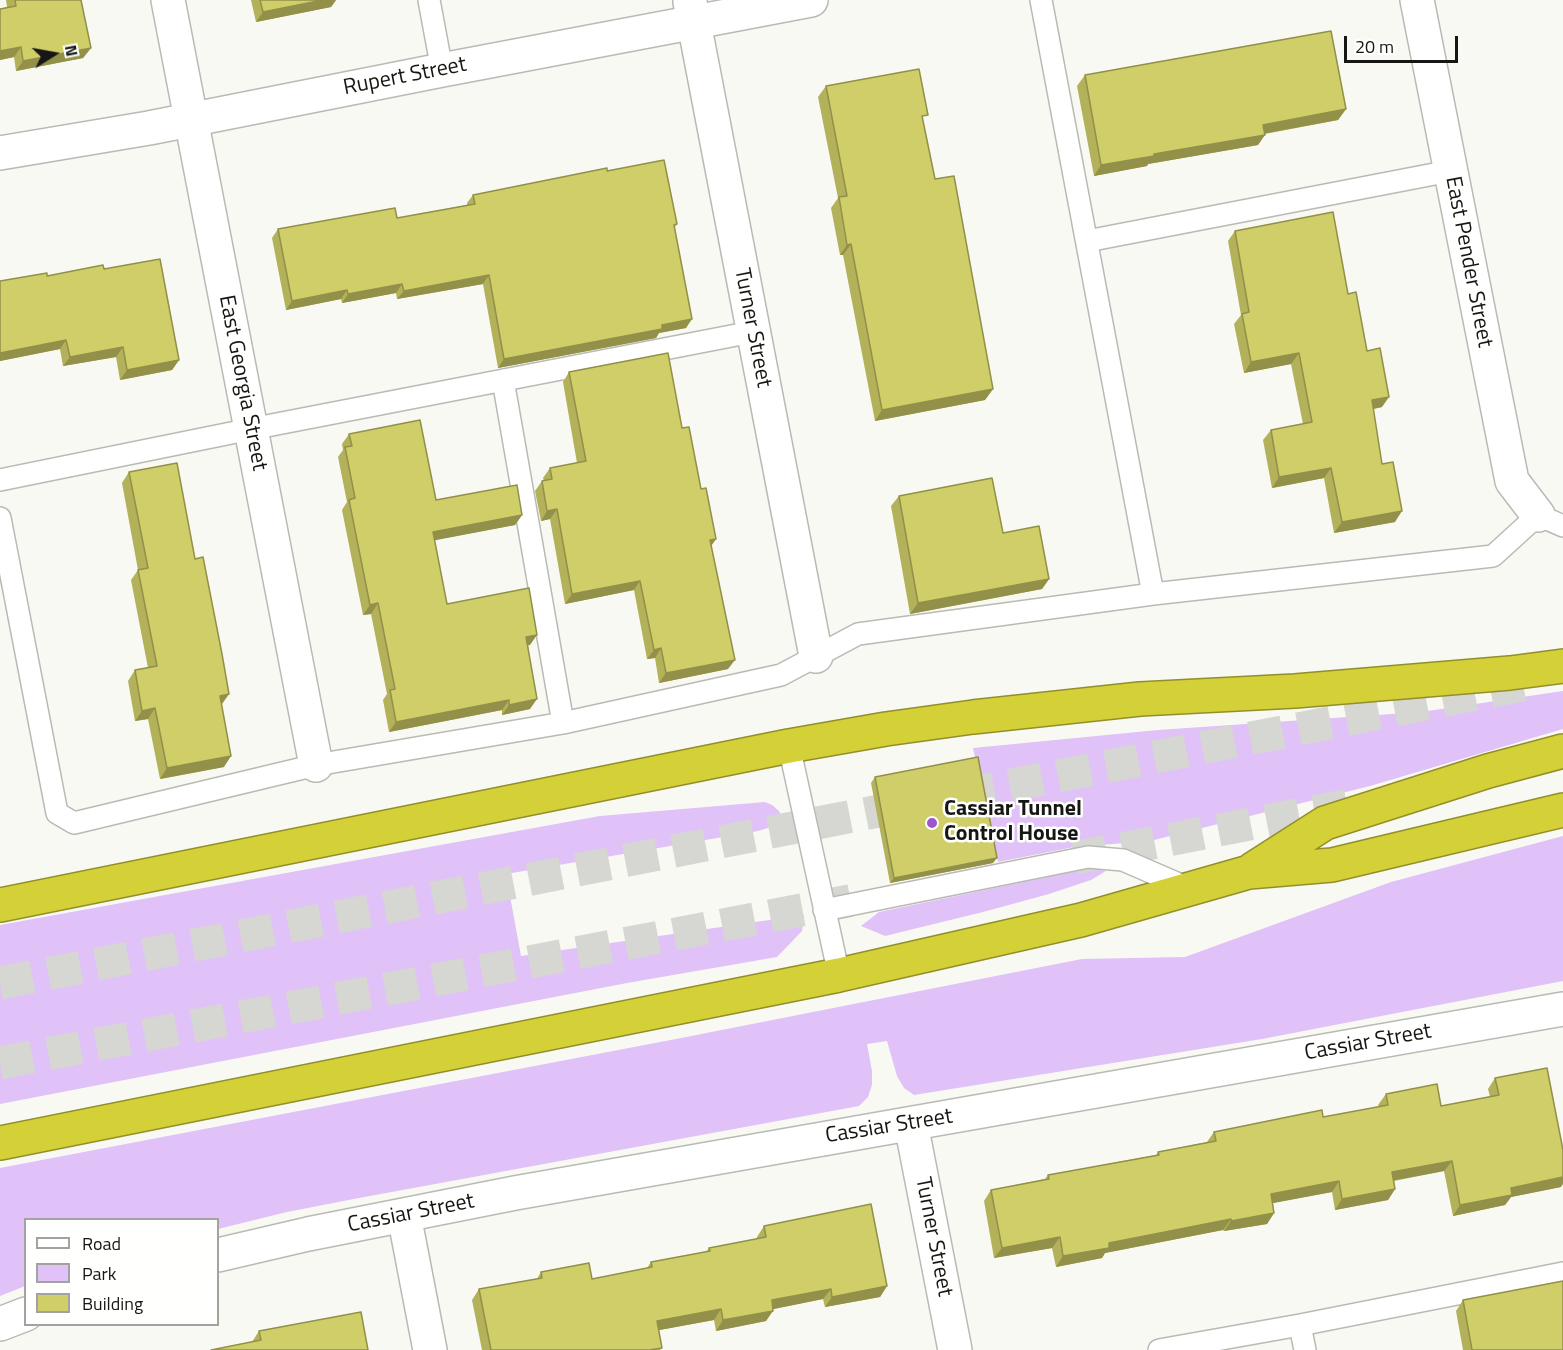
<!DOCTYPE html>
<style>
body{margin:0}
#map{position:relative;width:1563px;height:1350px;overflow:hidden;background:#f8f9f3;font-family:"Titillium Web",sans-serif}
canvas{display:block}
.legend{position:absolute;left:24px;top:1218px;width:195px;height:108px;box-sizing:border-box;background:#fffffe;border:2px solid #a2a2a0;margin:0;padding:8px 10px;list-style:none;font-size:18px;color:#161614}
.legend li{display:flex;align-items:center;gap:12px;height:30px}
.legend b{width:30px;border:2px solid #a2a2a0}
.north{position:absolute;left:24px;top:24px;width:60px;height:60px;-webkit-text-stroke:4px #fffffe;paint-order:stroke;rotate:79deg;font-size:16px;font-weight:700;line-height:24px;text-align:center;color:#161614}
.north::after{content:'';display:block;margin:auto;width:21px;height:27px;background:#161614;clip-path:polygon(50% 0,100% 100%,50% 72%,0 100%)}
.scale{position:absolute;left:1344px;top:36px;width:114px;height:27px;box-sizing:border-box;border:3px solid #161614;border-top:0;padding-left:8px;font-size:18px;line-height:21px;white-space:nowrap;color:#161614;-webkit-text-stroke:4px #fffffe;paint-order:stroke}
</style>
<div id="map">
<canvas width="1563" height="1350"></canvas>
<ul class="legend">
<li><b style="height:8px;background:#fff"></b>Road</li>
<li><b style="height:16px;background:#e0c1f8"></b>Park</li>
<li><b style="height:16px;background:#d0ce68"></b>Building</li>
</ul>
<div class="north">N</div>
<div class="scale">20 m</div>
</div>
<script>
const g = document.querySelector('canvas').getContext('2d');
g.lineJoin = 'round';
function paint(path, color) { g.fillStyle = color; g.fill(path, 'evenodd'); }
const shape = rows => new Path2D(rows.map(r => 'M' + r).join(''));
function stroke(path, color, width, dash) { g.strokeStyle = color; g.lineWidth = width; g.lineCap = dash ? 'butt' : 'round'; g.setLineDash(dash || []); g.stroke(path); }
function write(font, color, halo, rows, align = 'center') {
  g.font = font + ' "Titillium Web",sans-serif'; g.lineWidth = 5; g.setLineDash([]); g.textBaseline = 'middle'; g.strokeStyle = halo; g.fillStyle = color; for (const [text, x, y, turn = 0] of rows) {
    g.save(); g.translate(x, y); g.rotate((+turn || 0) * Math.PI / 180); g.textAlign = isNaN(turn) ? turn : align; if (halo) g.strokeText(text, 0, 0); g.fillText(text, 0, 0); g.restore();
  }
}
const green = shape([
 [1563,691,1563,729,1370,786,1150,841,1074,847,998,862,973,748,1158,730,1421,712],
 [765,802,772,805,779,811,784,823,758,831,506,874,521,956,804,915,802,931,777,957,627,983,0,1104,0,925,600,816],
 [1563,836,1563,981,1262,1039,914,1095,904,1088,897,1076,887,1041,867,1044,872,1071,872,1085,868,1097,859,1106,359,1198,287,1212,218,1229,218,1220,26,1220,25,1286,0,1296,0,1168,676,1039,1082,959,1185,957,1391,882],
 [1091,868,1106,871,1091,880,1049,894,983,912,885,936,861,926,879,912]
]);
const highwayTunnel = shape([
 [1074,858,1354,804],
 [0,983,1538,682],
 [0,1063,859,899]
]);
const lane = shape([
 [429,0,442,70],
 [1041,0,1153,594],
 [1087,241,1450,171],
 [503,380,563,723],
 [0,480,251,429,752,332],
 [0,518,57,813,74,823,316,765,563,723,781,675,858,634,1153,594,1493,556,1538,515,1563,526],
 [789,746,839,975],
 [824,910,1088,857,1123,860,1190,889],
 [1300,1325,1305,1350],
 [1159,1350,1300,1325,1563,1273]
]);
const street = shape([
 [168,0,316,765],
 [1417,0,1512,481,1538,515],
 [690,2,816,656],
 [0,153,149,128,442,70,811,0],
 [911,1124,955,1350],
 [404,1215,430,1350],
 [218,1255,308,1234,515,1193,1563,1009],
 [0,1324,26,1314]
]);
const highway = shape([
 [1253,869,1325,823,1488,771,1563,751],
 [0,905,789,746,886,729,973,717,1140,699,1295,691,1510,673,1563,666],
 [0,1143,839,975,1081,920,1249,872,1332,865,1563,810]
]);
const wall = shape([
 [6,0,81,0,91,48,83,58,16,71,14,57,0,60,0,9,7,7],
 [251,0,336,0,331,7,256,22],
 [1085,75,1346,109,1338,120,1265,134,1258,145,1148,164,1147,166,1094,176,1077,86],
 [826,86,923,121,935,179,993,389,985,400,875,421,843,255,840,255,831,208,838,198,818,97],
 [607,171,677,224,674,228,686,328,659,333,656,338,498,368,483,284,397,299,396,293,342,303,341,299,286,310,272,238,278,229,397,218,467,205,467,203,473,195],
 [1235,231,1348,294,1367,351,1382,407,1373,409,1382,464,1395,522,1334,533,1324,478,1272,488,1263,440,1271,430,1303,424,1291,364,1244,373,1234,324,1241,315,1228,241],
 [104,269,179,360,172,370,120,380,116,357,63,366,60,349,0,361,0,281],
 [569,372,682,428,716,539,711,546,728,669,659,683,655,658,647,659,634,590,565,604,550,519,541,521,535,491,542,481,544,481,543,478,550,468,577,463,563,382],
 [349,434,436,500,522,515,515,525,434,540,447,604,530,645,528,645,530,709,502,715,502,710,389,732,383,700,387,694,371,614,363,615,342,510,347,502,338,457,343,450,342,444],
 [129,472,195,559,229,694,222,704,224,767,160,779,148,719,135,721,128,681,135,670,148,668,131,580,138,570,122,483],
 [899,496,1049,579,1042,589,910,614,891,506],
 [875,777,993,863,890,883,871,783],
 [1495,1078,1561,1187,1511,1197,1505,1205,1453,1216,1444,1171,1394,1181,1395,1189,1388,1200,1335,1210,1332,1192,1272,1203,1274,1213,1267,1224,1224,1231,1223,1230,1105,1253,1102,1258,1056,1267,1052,1248,994,1258,984,1201,991,1190,1045,1179,1048,1175,1156,1155,1158,1152,1207,1142,1214,1132,1323,1117,1379,1107,1378,1105,1386,1094,1441,1106,1490,1097,1488,1089],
 [764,1226,887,1286,880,1297,825,1307,823,1299,773,1309,766,1321,716,1331,714,1320,659,1330,662,1348,660,1350,482,1350,472,1300,479,1289,537,1279,541,1272,592,1279,647,1268,651,1262,706,1252,709,1248,757,1239,757,1237],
 [1463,1300,1563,1350,1463,1350,1456,1311],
 [259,1331,368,1350,252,1342]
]);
const shadedWall = shape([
 [323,0,336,0,331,7,256,22,263,12],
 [21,47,14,57,0,60,0,51],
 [91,48,83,58,16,71,23,61],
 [1346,109,1338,120,1256,135,1263,125],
 [1265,135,1258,145,1148,164,1147,166,1094,176,1101,165,1154,154],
 [851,244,843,255,840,255,847,245],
 [489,275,483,284,397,299,404,291],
 [402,284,396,293,342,303,348,294],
 [347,290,341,299,286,310,292,301],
 [692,319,686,328,659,333,656,338,498,368,504,359,662,325],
 [66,340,60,349,0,361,0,353],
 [123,347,116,357,63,366,70,357],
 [1299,353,1291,364,1244,373,1251,362],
 [179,360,172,370,120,380,127,370],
 [993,389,985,400,875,421,882,410],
 [1389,397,1382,407,1364,411,1372,400],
 [1331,468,1324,478,1272,488,1279,477],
 [557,509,550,519,541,521,547,511],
 [1402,511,1395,522,1334,533,1342,522],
 [522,515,515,525,426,542,433,532],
 [716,539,709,549,710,540],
 [1049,579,1042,589,910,614,918,603],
 [640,581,634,590,565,604,572,594],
 [378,603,371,614,363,615,370,605],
 [537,635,530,645,519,647,526,637],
 [661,648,655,658,647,659,654,650],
 [735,660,728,669,659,683,666,673],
 [229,694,221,705,220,696],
 [537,699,530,709,502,715,509,705],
 [509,700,502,710,389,732,396,722],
 [155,708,148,719,135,721,142,711],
 [231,756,224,767,160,779,167,768],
 [997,858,993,863,890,883,894,878],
 [1452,1161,1444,1171,1385,1182,1392,1172],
 [1563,1177,1563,1184,1561,1187,1511,1197,1505,1205,1453,1216,1460,1205,1511,1188],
 [1339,1181,1332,1192,1263,1205,1271,1194],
 [1395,1189,1388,1200,1335,1210,1342,1199],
 [1274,1213,1267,1224,1224,1231,1231,1221],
 [1231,1219,1223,1230,1105,1253,1102,1258,1056,1267,1063,1256,1109,1243],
 [1060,1237,1052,1248,994,1258,1002,1248],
 [887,1286,880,1297,825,1307,832,1297],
 [831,1289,823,1299,764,1311,772,1300],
 [721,1309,714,1320,649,1332,657,1321],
 [773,1311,766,1321,716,1331,723,1320]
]);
const building = shape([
 [15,0,81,0,91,48,23,61,21,47,0,51,0,9,16,6,15,0],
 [260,0,323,0,263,12,260,0],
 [1331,31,1346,109,1263,125,1265,135,1154,154,1154,156,1101,165,1085,75,1331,31],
 [919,69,928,115,922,116,935,179,954,176,993,389,882,410,851,244,847,245,839,197,847,196,826,86,919,69],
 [664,160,677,224,674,225,692,319,662,325,662,329,504,359,489,275,404,291,402,284,348,294,347,290,292,301,278,229,395,208,397,218,475,204,473,195,607,168,607,171,664,160],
 [1333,212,1348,294,1356,292,1367,351,1380,348,1389,397,1372,400,1382,464,1393,462,1402,511,1342,522,1331,468,1279,477,1271,430,1312,422,1299,353,1251,362,1242,314,1249,312,1235,231,1333,212],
 [160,259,179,360,127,370,123,347,70,357,66,340,0,353,0,281,47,273,47,276,103,265,104,269,160,259],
 [668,353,682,428,689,427,701,489,706,488,716,539,710,540,735,660,666,673,661,648,654,650,640,581,572,594,557,509,547,511,542,481,552,479,550,468,586,461,569,372,668,353],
 [420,420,436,500,517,485,522,515,433,532,447,604,529,588,537,635,526,637,537,699,509,705,509,700,396,722,390,690,395,689,378,603,370,605,349,500,355,498,345,447,352,446,349,434,420,420],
 [177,463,195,559,203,557,222,654,229,694,220,696,231,756,167,768,155,708,142,711,135,670,157,666,138,570,148,568,129,472,177,463],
 [992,478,1003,533,1039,526,1049,579,918,603,899,496,992,478],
 [978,757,997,858,894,878,875,777,978,757],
 [1547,1068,1563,1150,1563,1177,1511,1188,1512,1195,1460,1205,1452,1161,1392,1172,1395,1189,1342,1199,1339,1181,1271,1194,1274,1213,1231,1221,1231,1219,1109,1243,1109,1248,1063,1256,1060,1237,1002,1248,991,1190,1049,1179,1048,1175,1159,1155,1158,1152,1216,1141,1214,1132,1322,1110,1323,1117,1388,1105,1386,1094,1437,1084,1441,1106,1499,1095,1495,1078,1547,1068],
 [871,1204,887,1286,832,1297,831,1289,772,1300,773,1311,723,1320,721,1309,657,1321,662,1348,649,1350,491,1350,479,1289,542,1278,541,1272,589,1263,592,1279,652,1267,651,1262,710,1251,709,1248,766,1237,764,1226,871,1204],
 [1563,1281,1563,1350,1472,1350,1463,1300,1563,1281],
 [361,1312,368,1350,211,1350,261,1340,259,1331,361,1312]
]);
const markers = [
 [932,823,6,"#9d57cb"]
];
const streetNames = [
 ["Rupert Street",405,77,-11],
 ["East Pender Street",1468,262,79],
 ["Turner Street",752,328,79],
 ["East Georgia Street",242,383,79],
 ["Cassiar Street",1368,1043,-10],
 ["Cassiar Street",889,1127,-9],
 ["Cassiar Street",411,1214,-11],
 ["Turner Street",933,1237,79]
];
const poiNames = [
 ["Cassiar Tunnel",944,810],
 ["Control House",944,835]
];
paint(green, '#e0c1f8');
stroke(highwayTunnel, '#d6d7d2', 33, [33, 16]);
stroke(lane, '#babab5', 24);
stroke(street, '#babab5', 36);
stroke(highway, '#928f2b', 36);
stroke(lane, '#fff', 21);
stroke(street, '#fff', 33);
stroke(highway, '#d4d038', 33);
paint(wall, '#b3b159');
paint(shadedWall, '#929049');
paint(building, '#d0ce68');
stroke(building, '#929049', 1.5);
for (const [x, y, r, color] of markers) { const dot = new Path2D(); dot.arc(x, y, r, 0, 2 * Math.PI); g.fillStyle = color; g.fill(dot); stroke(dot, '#fffffe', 2); }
write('22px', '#161614', '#fffffe', streetNames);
write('bold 22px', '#161614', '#fffffe', poiNames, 'left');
</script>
